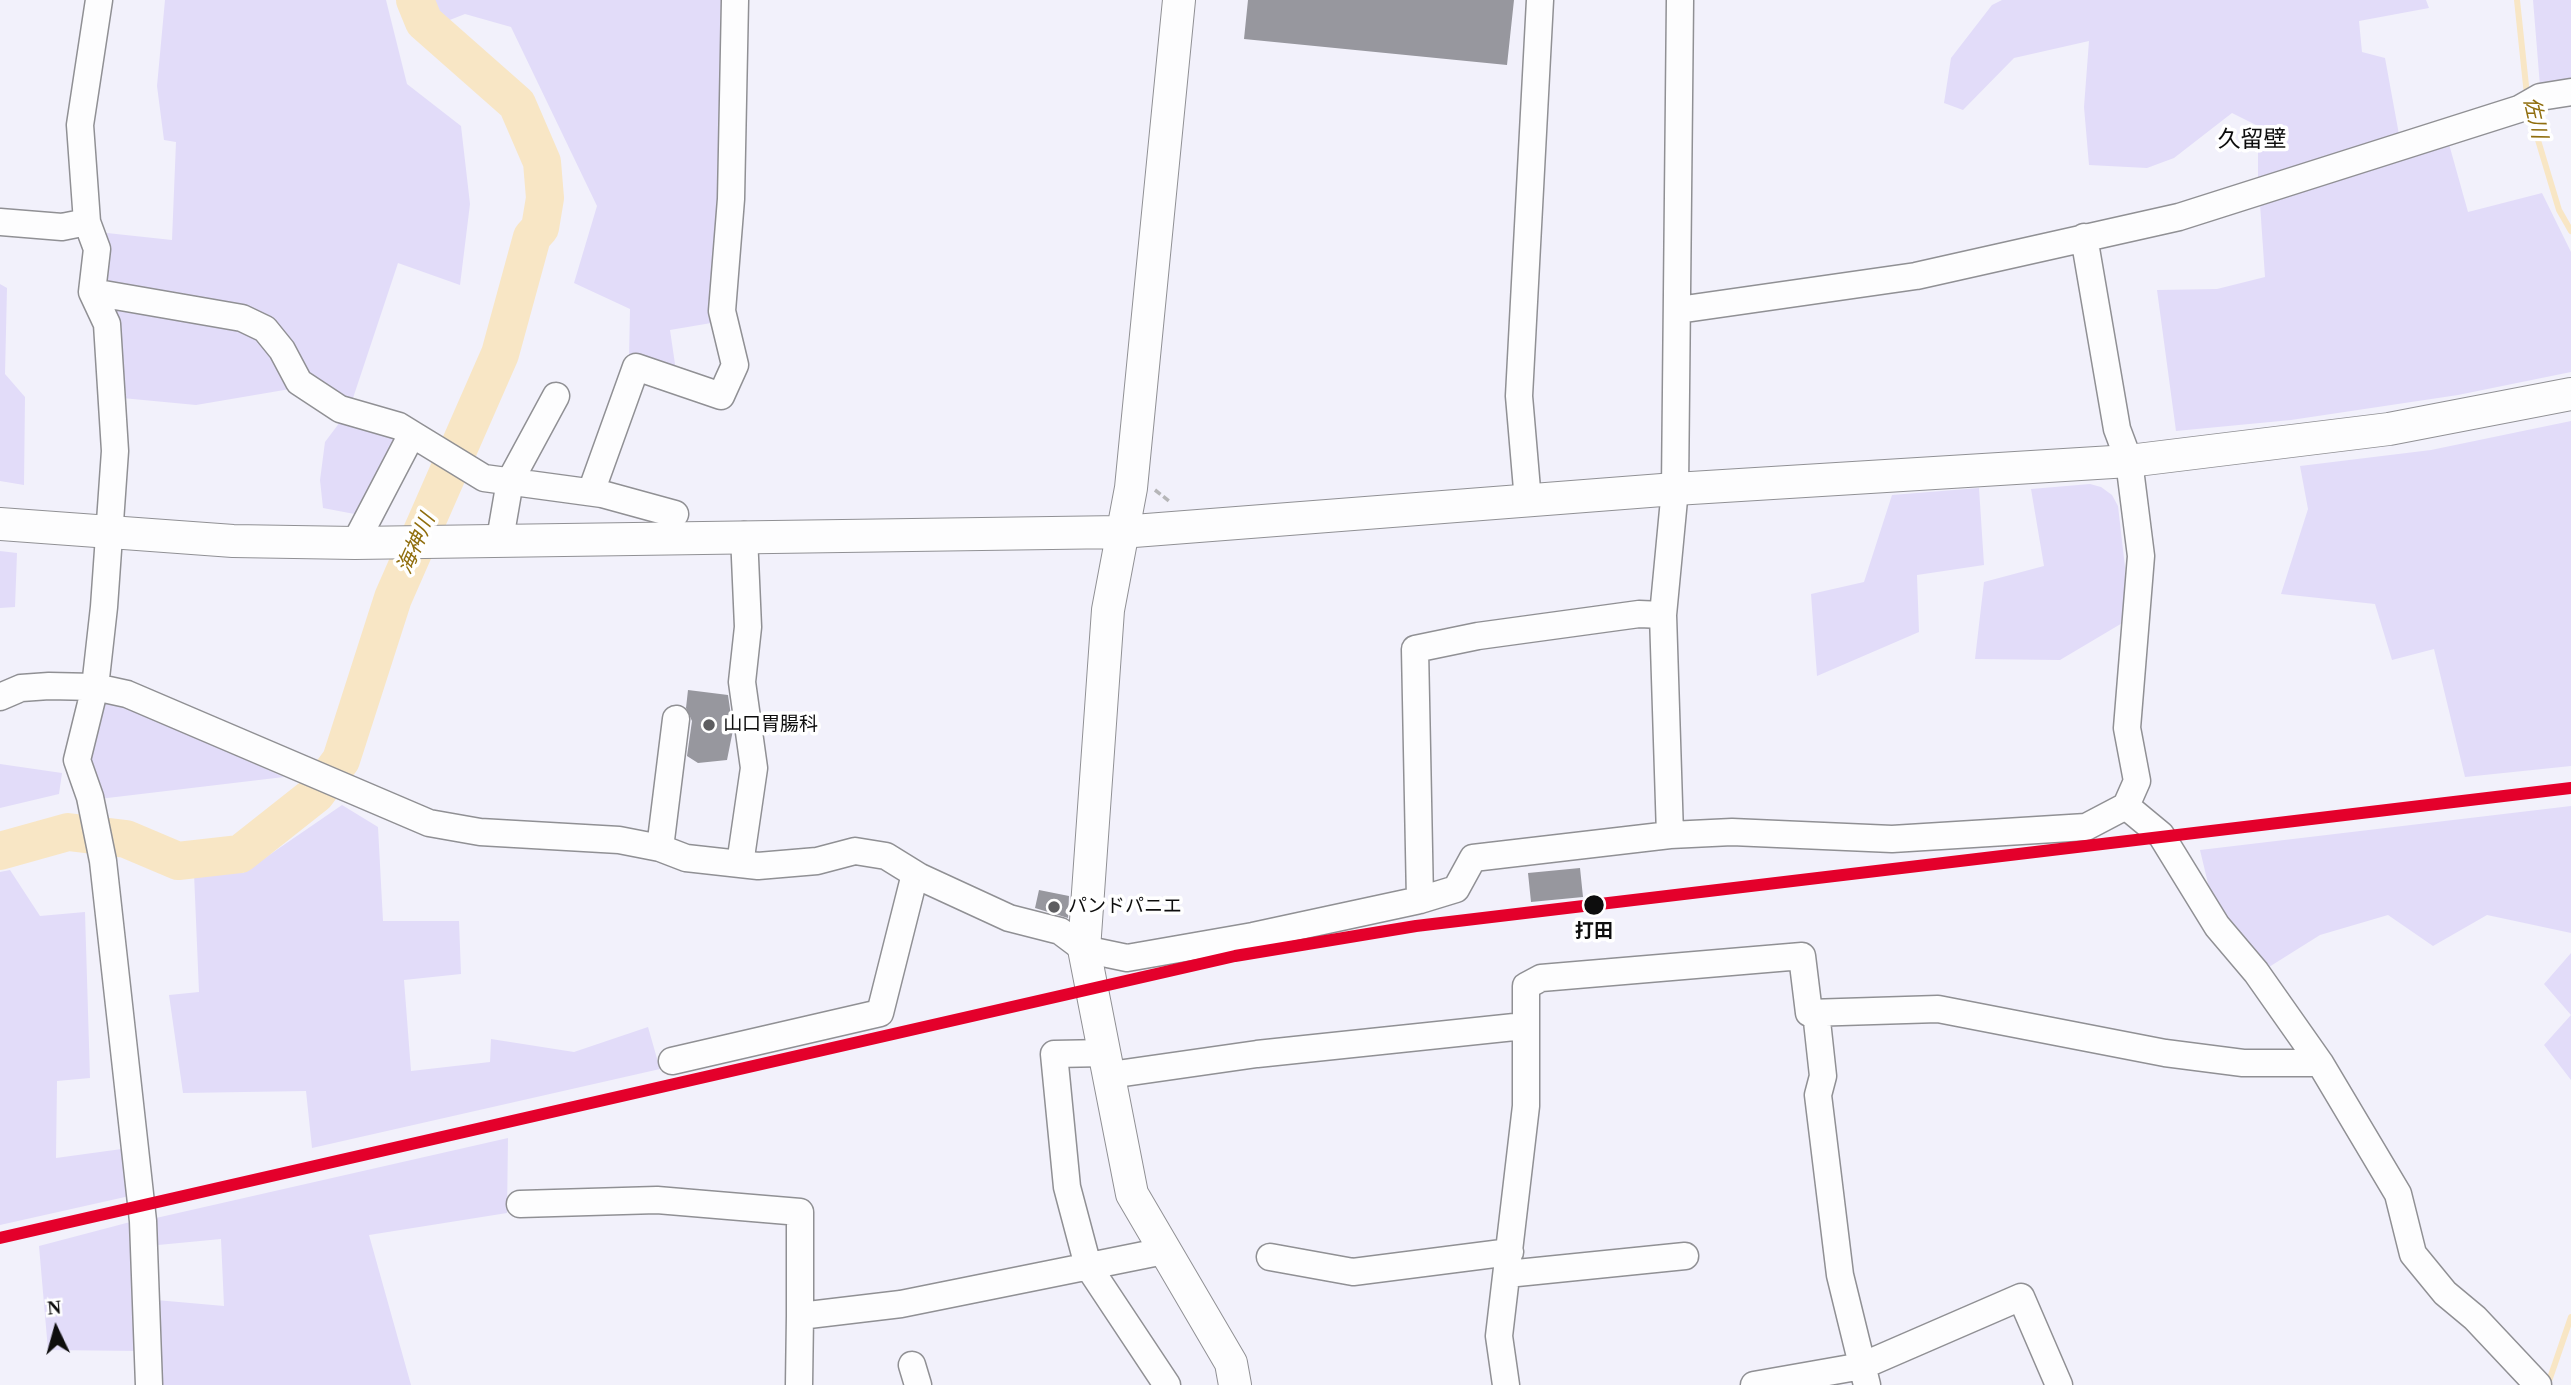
<!DOCTYPE html>
<meta charset="utf-8">
<style>
body{margin:0}
#map{position:relative;width:2571px;height:1385px;overflow:hidden;background:#f2f1fb;font-family:"Times New Roman",serif}
canvas{display:block}
.north{position:absolute;left:21px;top:1294px;width:70px;height:70px;-webkit-text-stroke:5px #fff;paint-order:stroke;rotate:355deg;font-size:19px;font-weight:700;line-height:28px;text-align:center;color:#0d0d0d}
.north::after{content:'';display:block;margin:auto;width:24px;height:32px;background:#0d0d0d;clip-path:polygon(50% 0,100% 100%,50% 72%,0 100%)}
</style>
<div id="map">
<canvas width="2571" height="1385"></canvas>
<div class="north">N</div>
</div>
<script>
const g = document.querySelector('canvas').getContext('2d');
g.lineJoin = 'round';
function paint(path, color) { g.fillStyle = color; g.fill(path, 'evenodd'); }
const shape = rows => new Path2D(rows.map(r => 'M' + r).join(''));
function stroke(path, color, width, dash) { g.strokeStyle = color; g.lineWidth = width; g.lineCap = dash ? 'butt' : 'round'; g.setLineDash(dash || []); g.stroke(path); }
function write(font, color, halo, rows, align = 'center') {
  g.font = font + ' "Times New Roman","Noto Sans JP",serif'; g.lineWidth = 7; g.setLineDash([]); g.textBaseline = 'middle'; g.strokeStyle = halo; g.fillStyle = color; for (const [text, x, y, turn = 0] of rows) {
    g.save(); g.translate(x, y); g.rotate((+turn || 0) * Math.PI / 180); g.textAlign = isNaN(turn) ? turn : align; if (halo) g.strokeText(text, 0, 0); g.fillText(text, 0, 0); g.restore();
  }
}
const farmland = shape([
 [165,0,386,0,407,84,461,126,470,204,460,285,398,263,352,401,300,369,272,325,102,288,107,233,172,240,176,142,164,140,157,86],
 [425,0,721,0,717,322,670,330,676,371,629,358,630,309,574,283,597,206,511,27,465,14,437,25],
 [2002,0,2426,0,2429,8,2359,21,2362,52,2385,58,2400,140,2258,187,2258,126,2232,113,2174,158,2147,168,2089,165,2084,107,2089,41,2014,58,1963,110,1944,103,1951,58,1992,5],
 [2533,0,2571,0,2571,78,2540,86],
 [2449,144,2468,212,2542,193,2571,252,2571,372,2458,395,2291,420,2176,431,2157,290,2217,289,2265,277,2260,204],
 [0,284,7,288,5,374,25,397,24,485,0,481],
 [110,306,256,334,296,388,196,405,122,398],
 [346,414,403,432,365,516,323,508,320,480,325,442],
 [2571,421,2571,766,2465,777,2434,649,2392,660,2375,604,2281,594,2308,509,2300,466,2431,450],
 [2090,484,2101,487,2112,495,2118,506,2125,567,2124,622,2060,660,1975,659,1984,582,2044,566,2031,489],
 [1979,488,1984,565,1917,575,1919,632,1817,676,1811,594,1864,582,1892,495],
 [0,551,17,553,15,607,0,608],
 [100,695,284,777,99,799,86,762],
 [0,764,62,773,59,794,0,808],
 [342,805,378,827,383,921,459,921,461,974,404,980,411,1071,490,1062,491,1039,574,1052,648,1027,660,1069,312,1148,306,1091,183,1093,169,995,199,992,194,873,243,873],
 [2571,806,2571,933,2487,915,2433,946,2388,915,2320,935,2269,967,2211,896,2200,850],
 [10,870,40,916,85,912,90,1078,57,1081,56,1158,129,1148,134,1195,0,1225,0,872],
 [2571,953,2571,1080,2544,1045,2571,1015,2544,984],
 [508,1138,507,1213,369,1235,411,1385,162,1385,156,1300,224,1306,221,1239,158,1245,156,1218],
 [134,1221,141,1351,48,1350,39,1246]
]);
const stream = shape([
 [2517,0,2527,95],
 [2529,110,2559,210,2571,231],
 [2548,1384,2571,1317]
]);
const river = shape([
 [0,851,68,832,126,839,178,861,240,854,316,794,341,760,393,598,500,354,532,237,540,228,545,198,542,162,517,104,424,22,415,0]
]);
const building = shape([
 [1248,0,1514,0,1507,65,1244,39],
 [688,690,728,695,733,730,727,760,698,763,687,756,692,721,686,708],
 [1580,868,1583,897,1531,902,1528,873],
 [1039,890,1069,896,1068,918,1035,908]
]);
const path = shape([
 [1155,490,1169,501]
]);
const minor = shape([
 [99,0,80,125,87,222,97,249,92,292,107,324,115,451,104,607,95,687,77,760,90,797,103,861,143,1221,149,1385],
 [0,222,62,227,87,222],
 [92,292,242,318,265,329,282,350,299,382,340,409,399,426,412,434],
 [1678,310,1916,276,2179,217,2519,109,2540,97,2571,92],
 [591,492,636,367,721,396,735,365,722,311,731,199,735,0],
 [1528,501,1519,396,1540,0],
 [500,539,510,481,556,396],
 [355,543,412,434,484,478,602,494,675,514],
 [0,697,21,688,49,686,95,687,127,694,429,823,480,832,619,840,660,848,686,858,758,866,817,861,855,851,886,856,920,877,1009,918,1060,931,1084,949,1127,958,1253,936,1420,900,1456,889,1473,858,1670,835,1732,832,1892,839,2086,827,2126,806,2137,781,2127,728,2141,556,2129,461,2117,429,2084,237],
 [2126,806,2161,835,2217,926,2256,972,2320,1063,2398,1194,2413,1254,2445,1293,2475,1318,2538,1385],
 [1670,835,1663,615,1675,489,1680,0],
 [660,848,676,719],
 [740,864,754,768,742,682,748,627,744,535],
 [1420,900,1415,649,1478,636,1639,614,1663,615],
 [1816,1012,1823,1076,1818,1095,1840,1275,1867,1385],
 [1106,1053,1054,1054,1067,1187,1088,1266,1167,1385],
 [672,1061,880,1013,915,874],
 [1110,1075,1257,1054,1524,1026],
 [520,1204,657,1200,800,1212,800,1316],
 [1270,1257,1353,1272,1510,1252],
 [1507,1274,1685,1256],
 [912,1365,918,1385],
 [799,1385,800,1316,901,1304,1164,1251],
 [1506,1385,1499,1336,1526,1106,1526,986,1541,978,1802,956,1809,1013,1938,1009,2165,1053,2243,1063,2320,1063],
 [1754,1385,1862,1366,2021,1297,2059,1385]
]);
const tertiary = shape([
 [1179,0,1131,488,1108,610,1084,949,1132,1194,1231,1363,1235,1385],
 [0,524,233,541,355,543,1121,532,1675,489,2129,461,2389,429,2571,394]
]);
const rail1 = shape([
 [0,1238,1235,956,1416,926,2571,788]
]);
const markers = [
 [709,725,7,"#5d5d60"],
 [1594,905,11,"#0d0d0d"],
 [1054,907,7,"#5d5d60"]
];
const poiNames = [
 ["山口胃腸科",723,725],
 ["パンドパニエ",1068,907]
];
const stopNames = [
 ["打田",1594,932]
];
const waterNames = [
 ["佐川",2534,118,77],
 ["海神川",417,544,-66]
];
const quarterNames = [
 ["久留壁",2252,141]
];
paint(farmland, '#e2dcf9');
stroke(stream, '#f8e6c5', 6);
stroke(river, '#f8e6c5', 38);
paint(building, '#97979e');
stroke(minor, '#909094', 29);
stroke(tertiary, '#909094', 34);
stroke(path, '#b6b6b8', 3.5, [7, 3.5]);
stroke(minor, '#fdfdfe', 26);
stroke(tertiary, '#fdfdfe', 32);
stroke(rail1, '#e4002b', 12);
for (const [x, y, r, color] of markers) { const dot = new Path2D(); dot.arc(x, y, r, 0, 2 * Math.PI); g.fillStyle = color; g.fill(dot); stroke(dot, '#fff', 2.5); }
write('19px', '#0d0d0d', '#fff', poiNames, 'left');
write('bold 19px', '#0d0d0d', '#fff', stopNames);
write('italic 21px', '#906e0e', '#fff', waterNames);
write('23px', '#0d0d0d', '#fff', quarterNames);
</script>
